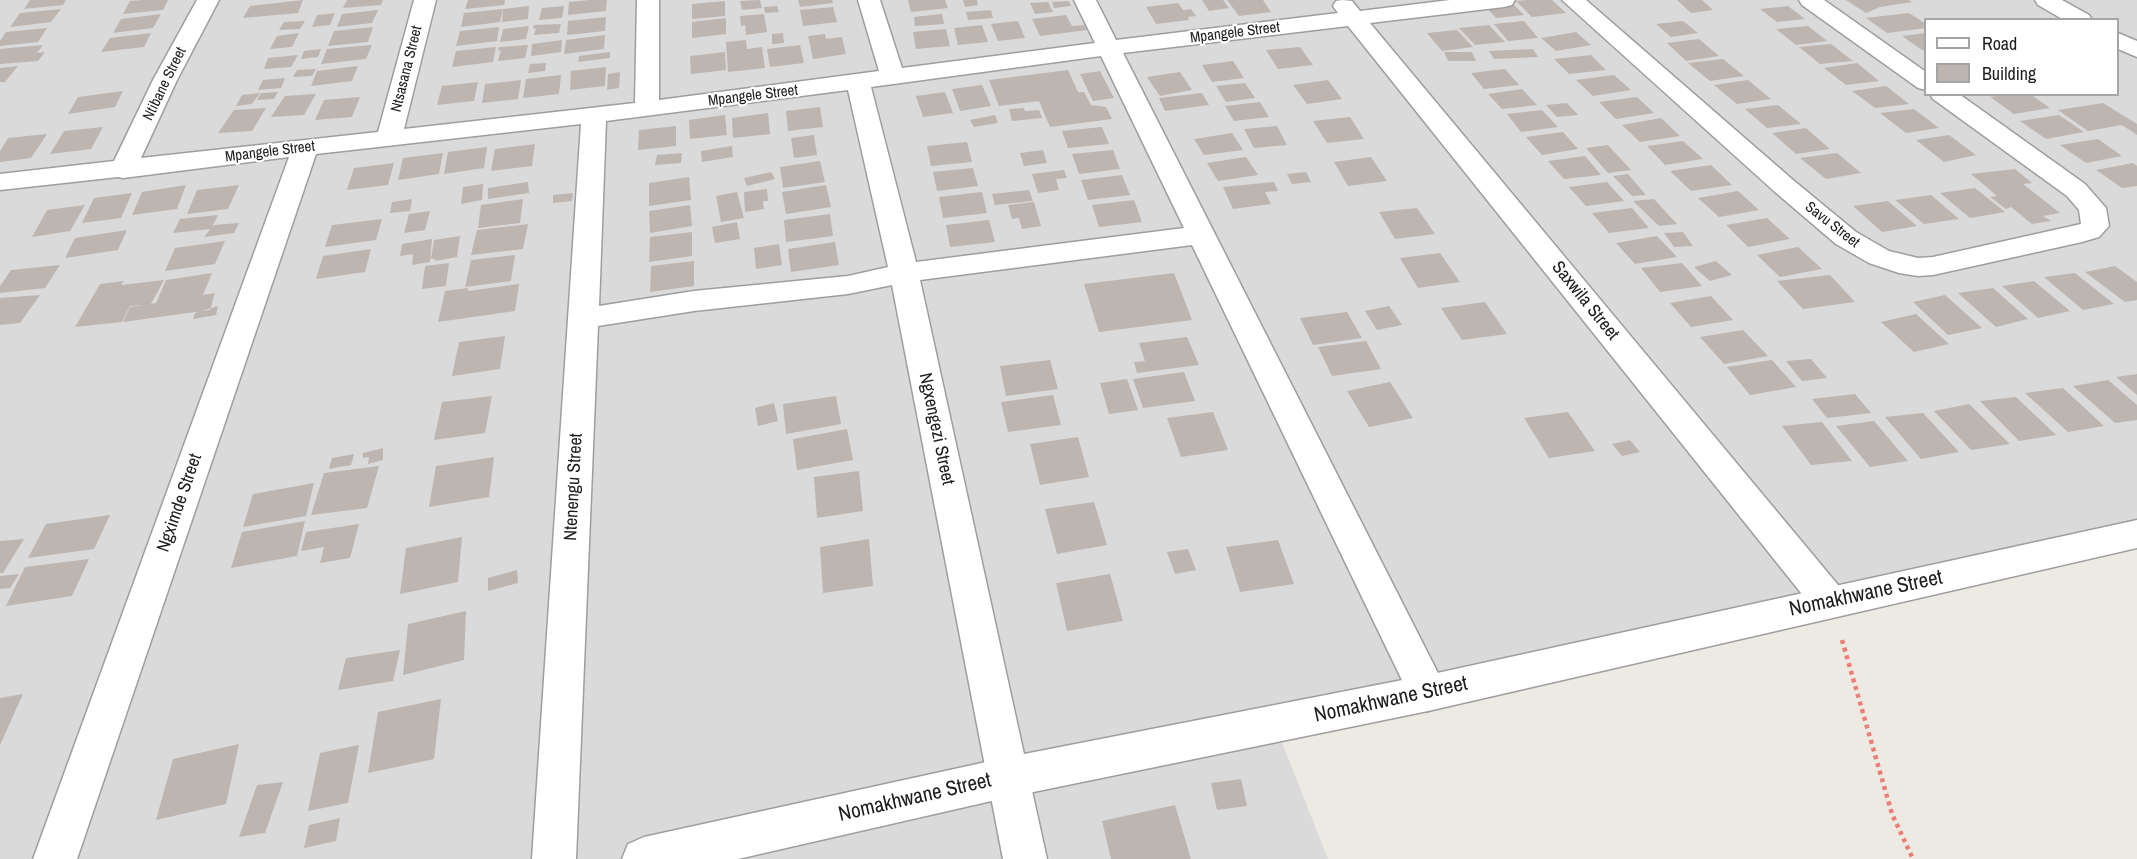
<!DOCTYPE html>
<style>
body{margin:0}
#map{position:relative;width:2137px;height:859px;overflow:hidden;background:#ede9e3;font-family:"Archivo Narrow",sans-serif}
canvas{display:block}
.legend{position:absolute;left:1924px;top:18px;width:195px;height:78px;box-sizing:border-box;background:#fff;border:2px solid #a5a5a5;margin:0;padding:8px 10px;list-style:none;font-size:18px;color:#1d1d1d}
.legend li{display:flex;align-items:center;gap:12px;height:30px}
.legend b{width:30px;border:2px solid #a5a5a5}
</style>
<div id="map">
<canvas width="2137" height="859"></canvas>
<ul class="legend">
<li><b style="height:8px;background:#fff"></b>Road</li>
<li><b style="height:16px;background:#bdb5b0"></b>Building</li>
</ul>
</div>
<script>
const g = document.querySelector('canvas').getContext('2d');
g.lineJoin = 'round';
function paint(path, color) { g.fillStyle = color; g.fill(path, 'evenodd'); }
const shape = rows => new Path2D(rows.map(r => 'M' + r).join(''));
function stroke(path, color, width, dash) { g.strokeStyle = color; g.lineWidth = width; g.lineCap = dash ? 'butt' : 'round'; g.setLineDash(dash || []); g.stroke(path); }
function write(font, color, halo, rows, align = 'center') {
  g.font = font + ' "Archivo Narrow",sans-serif'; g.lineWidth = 4.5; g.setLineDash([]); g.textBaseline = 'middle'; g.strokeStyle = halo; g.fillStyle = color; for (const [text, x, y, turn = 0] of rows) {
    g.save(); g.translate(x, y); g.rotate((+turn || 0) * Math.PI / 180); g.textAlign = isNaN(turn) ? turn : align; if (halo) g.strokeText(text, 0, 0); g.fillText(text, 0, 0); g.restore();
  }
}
const residential = shape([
 [0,0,2137,0,2137,534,1275,725,1328,859,0,859],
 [1926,20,2118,20,2118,94,1926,94]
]);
const building = shape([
 [30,0,66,0,63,5,24,9],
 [143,0,168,0,163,10,123,14,130,1],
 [303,0,298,13,243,18,250,6],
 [347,0,383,0,381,5,343,8],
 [468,0,505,0,504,5,465,9],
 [590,0,607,0,606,11,568,15,569,2],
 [760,0,762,8,742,10,740,1],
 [798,0,832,0,833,3,800,7],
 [908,0,945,0,948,8,911,12],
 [963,0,977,0,978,5,965,7],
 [1202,0,1223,0,1229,8,1209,11],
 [1227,0,1263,0,1271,12,1239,16],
 [1527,0,1552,0,1566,13,1532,17,1516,1],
 [1677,0,1702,0,1713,10,1691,13],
 [1846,0,1909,0,1912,2,1880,7,1866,13],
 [725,1,725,16,692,19,692,4],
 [1069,1,1071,6,1054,8,1052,2],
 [1048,2,1053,12,1035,14,1030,3],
 [1511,2,1524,15,1496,18,1484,5],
 [1178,3,1183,10,1191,9,1196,16,1188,17,1189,20,1156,24,1146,7],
 [529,6,528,19,502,22,503,9],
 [564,6,562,18,539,20,542,8],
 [777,6,779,12,765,13,764,7],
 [1788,6,1805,19,1777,22,1760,9],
 [833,7,837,22,803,26,800,10],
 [61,9,51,22,10,27,20,13],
 [503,9,500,22,461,27,464,13],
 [378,10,372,23,337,27,342,14],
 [991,10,993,18,968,20,966,12],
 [335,13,330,25,312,27,317,15],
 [1909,13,1926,24,1926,28,1887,33,1866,18],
 [161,14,153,28,113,33,121,19],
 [764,14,767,32,746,35,745,25,741,26,740,16],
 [942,14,944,24,915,26,914,17],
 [1066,15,1072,26,1084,25,1087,30,1040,36,1032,19],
 [606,17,605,31,567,35,568,21],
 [726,18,726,34,692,38,692,22],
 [305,21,300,29,279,30,284,22],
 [1018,21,1025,38,998,41,991,24],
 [1524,21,1538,38,1508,41,1494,24],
 [1683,21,1698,33,1671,37,1656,24],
 [561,24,559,33,534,35,536,28,533,29,534,25],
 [982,25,988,42,958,45,954,28],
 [1489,25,1505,42,1475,45,1459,28],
 [529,26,526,39,500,42,503,29],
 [1808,26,1827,41,1796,45,1776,29],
 [373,27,368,42,328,46,334,31],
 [499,27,497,41,456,46,460,31],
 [47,28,38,42,0,46,0,41,6,32],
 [946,29,950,46,916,49,913,32],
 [1457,30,1473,47,1442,51,1427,33],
 [1576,32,1591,45,1556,51,1541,38],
 [151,33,144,47,101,52,110,38],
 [299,33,292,47,270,49,277,36],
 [783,33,784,43,772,44,772,34],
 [1926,33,1926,50,1922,50,1902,36],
 [825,34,826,39,842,37,846,54,813,59,808,36],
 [605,35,604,49,564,54,566,40],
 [1699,39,1719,56,1686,61,1667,43],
 [562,40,561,52,531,56,532,44],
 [746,40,747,49,762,47,765,68,728,72,726,42],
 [1831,44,1853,61,1820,64,1799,47],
 [43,45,37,53,45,52,38,61,0,64,0,49],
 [372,45,366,59,321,64,327,49],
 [528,45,525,58,498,61,501,50,498,51,499,47],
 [800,45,804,63,770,67,767,49],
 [496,47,493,62,452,67,456,51],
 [1300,47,1313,65,1278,69,1266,50],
 [321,49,318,57,301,59,304,51],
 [1533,49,1538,57,1494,59,1489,51],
 [610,52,610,58,578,62,579,56],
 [725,52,726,70,691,74,690,56],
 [1444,52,1472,52,1476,61,1448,61],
 [298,55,291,67,264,69,268,58],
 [1591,55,1606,70,1569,74,1554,59],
 [1723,59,1744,76,1710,81,1688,63],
 [1233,61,1244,78,1212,82,1202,65],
 [546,63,545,71,528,73,530,64],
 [1857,63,1879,81,1846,85,1824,68],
 [18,66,5,82,0,82,0,68],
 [358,66,352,81,311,86,317,71],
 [606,67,605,86,570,90,571,71],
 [316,69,312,76,293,77,297,70],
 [1505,69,1519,85,1484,89,1471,73],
 [1068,70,1078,92,1084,92,1091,105,1106,107,1112,119,1050,127,1039,101,999,106,989,80],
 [1100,71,1114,98,1093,101,1080,74],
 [620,72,619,88,607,90,608,74],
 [1180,72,1192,90,1160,96,1147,77],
 [561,75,559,94,523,98,526,79],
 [1614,75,1631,90,1593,96,1576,80],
 [285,78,281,88,258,90,263,80],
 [521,80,518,99,482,103,485,84],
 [1328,80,1342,99,1307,104,1293,85],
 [1748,80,1771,99,1737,104,1714,85],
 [478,82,474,101,437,105,442,86],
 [1245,83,1255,98,1226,102,1216,86],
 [982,85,991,106,960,111,952,89],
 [1886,86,1909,104,1875,108,1852,91],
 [1522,89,1537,105,1502,109,1488,94],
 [123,91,115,107,68,114,78,97],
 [278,92,274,99,257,100,261,93],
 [945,92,953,113,923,117,916,96],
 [260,93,252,104,236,106,242,95],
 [1202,93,1209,105,1165,111,1159,98],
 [316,94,304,115,271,117,285,96],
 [2008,94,2030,94,2050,108,2014,114,1990,97],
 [360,97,352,117,315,120,324,100],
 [1637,97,1654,113,1616,119,1599,102],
 [1260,102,1269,117,1234,121,1225,106],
 [1567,103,1578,115,1557,117,1546,105],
 [2103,103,2137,124,2137,135,2122,125,2088,131,2058,110],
 [1778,105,1801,124,1767,128,1745,109],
 [820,107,823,127,788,131,786,111],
 [266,108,252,131,218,133,234,110],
 [1024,108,1025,111,1039,110,1042,118,1012,121,1009,109],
 [1914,109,1939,128,1906,133,1880,113],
 [1542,110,1558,127,1521,132,1507,114],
 [768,113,770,134,733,138,732,118],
 [725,115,727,135,690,139,689,120],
 [995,115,998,123,974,127,970,120],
 [2059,115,2084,132,2046,139,2020,121],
 [1350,117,1364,139,1327,143,1313,121],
 [1661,118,1680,136,1640,142,1622,125],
 [676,126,676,146,638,150,639,130],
 [1277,126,1287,145,1254,148,1244,129],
 [103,127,91,149,50,154,64,131],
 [1102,127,1109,144,1068,148,1062,131],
 [1806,128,1830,149,1796,154,1772,133],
 [1563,132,1578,149,1542,155,1526,137],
 [1232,133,1243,150,1204,155,1194,139],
 [47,134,31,158,0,162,0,151,8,138],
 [814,135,817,155,794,158,791,138],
 [1949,135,1976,155,1944,162,1916,140],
 [2098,139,2122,156,2086,163,2060,145],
 [1683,141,1703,159,1665,165,1647,146],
 [967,142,972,162,931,166,927,146],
 [535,144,532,166,491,171,495,149],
 [1608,145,1631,170,1608,173,1586,148],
 [732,146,733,157,702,162,701,151],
 [487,147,484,168,444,174,448,152],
 [1043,150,1047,163,1024,166,1020,153],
 [1113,150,1120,169,1079,174,1072,154],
 [443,153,439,174,398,180,403,158],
 [682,153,681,163,655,165,657,155],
 [1837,153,1861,173,1826,179,1800,158],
 [1585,156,1601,175,1564,179,1548,161],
 [1246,157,1258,175,1218,181,1207,163],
 [1371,157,1387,181,1348,186,1334,162],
 [820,161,825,182,783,188,780,167],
 [394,163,388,185,347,190,354,168],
 [2133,163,2137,166,2137,186,2122,188,2096,170],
 [1711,165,1732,185,1691,191,1670,171],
 [973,168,978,186,937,191,933,172],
 [2015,169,2032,183,2023,184,2060,213,2043,216,2051,221,2032,224,2011,207,2006,209,1990,197,1997,196,1971,174],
 [1064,170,1067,178,1056,179,1059,190,1038,193,1032,174],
 [771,172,775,179,747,186,744,178],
 [1306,172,1311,182,1292,184,1287,174],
 [1628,174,1646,195,1632,196,1613,176],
 [1122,175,1130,195,1088,200,1081,180],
 [689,177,691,200,649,206,649,183],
 [528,182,529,193,488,199,488,188],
 [1274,182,1278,191,1265,192,1271,204,1233,209,1223,187],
 [1607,182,1624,201,1586,206,1569,187],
 [483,184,482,200,461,204,463,187],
 [186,185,177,209,132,215,142,192],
 [239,185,228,209,187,214,197,190],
 [826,185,831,207,786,214,782,192],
 [1975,188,2005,212,1970,218,1940,193],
 [767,189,768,201,763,201,764,209,745,212,744,192],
 [1029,190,1033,201,995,205,992,194],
 [1738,191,1759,210,1719,217,1698,198],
 [737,192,744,218,721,222,716,196],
 [982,192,987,213,943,218,939,197],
 [132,193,121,218,82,223,94,198],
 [573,193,572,201,553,203,553,195],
 [1931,195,1959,219,1924,224,1895,200],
 [412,199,410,211,390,213,392,202],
 [523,199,520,223,478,228,481,205],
 [1654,199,1677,224,1659,226,1633,201],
 [1134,200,1142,222,1099,227,1092,205],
 [1888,201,1917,226,1882,232,1853,206],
 [1034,202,1041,226,1022,229,1019,218,1012,219,1008,205],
 [85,205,70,231,32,237,47,210],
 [690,205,692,226,650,233,649,211],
 [1417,208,1435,234,1395,239,1379,212],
 [1632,208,1649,228,1609,233,1592,213],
 [430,211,425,230,404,233,409,214],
 [830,214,833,236,786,242,784,220],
 [218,215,211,229,173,233,180,219],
 [1767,218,1790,239,1748,247,1726,225],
 [382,219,376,240,325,247,332,225],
 [989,220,995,242,950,247,946,225],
 [737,222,740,239,715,243,712,227],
 [239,223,234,233,204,237,214,225],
 [528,224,523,249,471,255,477,230],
 [127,230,118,250,65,258,75,238],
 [692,232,692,256,649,262,650,237],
 [1683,232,1693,246,1674,247,1664,233],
 [460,236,457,257,435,261,435,259,431,259,434,240],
 [1657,236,1677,257,1635,264,1616,243],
 [432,239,430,262,412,265,413,254,400,256,402,244],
 [225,241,215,264,165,271,175,248],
 [835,242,839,265,791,272,788,249],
 [779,244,782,265,756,269,754,248],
 [1798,247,1822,269,1780,277,1757,255],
 [371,249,365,272,316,279,323,256],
 [1440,253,1460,282,1418,288,1400,258],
 [515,255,511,281,465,287,471,260],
 [694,261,694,286,650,292,651,266],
 [1716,261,1732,275,1710,281,1694,267],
 [449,263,446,286,422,289,425,266],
 [1682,263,1702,286,1660,292,1641,268],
 [60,265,45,288,0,293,0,286,11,270],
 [2115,266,2137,282,2137,300,2125,302,2085,272],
 [212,273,203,295,215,293,210,310,123,322,130,307,142,305,130,306,122,322,75,327,100,284,124,281,121,285,164,280,151,304,156,303,166,280],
 [1174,273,1192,320,1099,332,1084,284],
 [2075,273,2114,304,2083,310,2044,277],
 [1830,275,1855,302,1803,309,1777,281],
 [2034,281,2070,311,2038,318,2002,286],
 [519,284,515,311,438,322,445,291,468,288,468,291],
 [1993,288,2028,319,1996,327,1958,293],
 [40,295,20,323,0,325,0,298],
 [1945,295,1982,328,1948,335,1913,302],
 [1711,296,1733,320,1691,327,1670,303],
 [1485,302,1507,334,1462,340,1441,308],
 [218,306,216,315,193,319,195,313],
 [1389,306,1402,325,1377,330,1365,311],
 [1347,312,1362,338,1313,345,1300,318],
 [1916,314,1949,344,1914,352,1881,322],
 [1743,330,1768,356,1724,364,1700,337],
 [505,336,500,369,452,376,459,342],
 [1187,337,1199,365,1137,373,1134,362,1145,361,1139,343],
 [1366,341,1381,369,1332,376,1318,347],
 [1811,359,1827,378,1802,381,1786,361],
 [1050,360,1058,389,1006,396,1000,366],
 [1772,360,1796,387,1750,395,1727,367],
 [1184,372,1195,401,1143,408,1133,379],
 [2137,374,2137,395,2116,377],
 [1127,379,1138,410,1109,414,1100,383],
 [2108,380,2137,405,2137,420,2115,423,2073,386],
 [1390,382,1413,418,1369,427,1347,391],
 [2063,388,2104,426,2068,432,2025,393],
 [1855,394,1871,413,1827,418,1812,399],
 [1053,395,1061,425,1008,432,1001,402],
 [492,396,485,433,434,440,442,402],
 [836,396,841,424,786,434,783,404],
 [2016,397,2056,435,2019,441,1980,401],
 [774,403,778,421,758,426,755,408],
 [1969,404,2010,444,1971,450,1934,411],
 [1213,412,1228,450,1181,457,1167,418],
 [1568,412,1595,451,1549,458,1524,418],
 [1923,413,1959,452,1921,459,1885,417],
 [1874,421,1908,461,1870,467,1836,426],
 [1822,422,1852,461,1811,465,1782,426],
 [847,429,853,460,797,470,793,439],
 [1078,437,1089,477,1040,485,1030,444],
 [1630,440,1640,452,1622,456,1612,444],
 [383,448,383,460,368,464,369,457,363,458,363,453],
 [354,454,351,465,329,469,332,458],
 [494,457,489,497,429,507,436,466],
 [379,466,367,508,311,515,324,473],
 [859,471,863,511,817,518,814,477],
 [314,483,306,516,243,527,253,494],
 [1094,502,1107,545,1057,554,1045,509],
 [110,515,94,549,28,558,46,524],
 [305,521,297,556,231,568,242,532],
 [359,524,350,558,320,563,324,547,301,551,306,532],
 [462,537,458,582,400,594,406,548],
 [24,539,3,573,0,573,0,541],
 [869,539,873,586,823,593,820,547],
 [1278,540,1294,584,1240,592,1226,547],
 [1188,549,1196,570,1175,574,1167,552],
 [89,559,72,596,6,606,25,567],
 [517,570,518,583,488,591,488,578],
 [19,574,10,588,0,589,0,576],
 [1110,574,1123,621,1067,631,1056,583],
 [466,611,464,660,403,675,408,624],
 [400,650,393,681,338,690,346,658],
 [23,694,0,745,0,698],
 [441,699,434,759,368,773,378,712],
 [239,744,226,804,156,820,173,759],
 [359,745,348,803,308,811,320,753],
 [1241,779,1247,806,1217,810,1211,783],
 [283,782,265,833,239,837,257,785],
 [1175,805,1191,859,1111,859,1102,821],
 [340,818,336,841,304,848,309,825]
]);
const path = shape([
 [1842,640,1892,814,1913,859]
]);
const minor = shape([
 [197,0,219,0,177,80,141,158,378,132,414,0,436,0,404,129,635,103,637,0,659,0,659,100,879,71,858,0,880,0,902,68,1095,43,1074,0,1096,0,1116,40,1338,13,1333,6,1336,1,1342,0,1352,1,1360,11,1450,0,1515,0,1512,5,1504,7,1370,23,1843,591,1849,602,1843,613,1830,618,1817,613,1348,26,1123,53,1442,681,1448,693,1442,705,1428,711,1414,705,1192,245,920,280,1047,859,1003,859,892,285,848,294,694,311,598,326,576,859,532,859,581,124,316,154,77,859,33,859,289,157,123,178,118,177,0,190,0,174,114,161,153,80,197,0],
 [1101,56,1184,228,916,262,871,87,1101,56],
 [848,90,888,267,848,276,694,291,599,306,606,121,848,90],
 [1562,0,1586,0,1793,180,1856,232,1889,251,1918,258,1933,257,2081,224,2079,210,2067,196,1933,99,1930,94,1959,94,2085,184,2106,208,2109,226,2099,237,2082,242,1933,275,1918,276,1899,273,1869,263,1836,244,1775,192,1562,0],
 [1799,0,1824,0,1926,72,1926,90,1918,88,1802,5,1799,0],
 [2035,0,2062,0,2089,15,2092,20,2064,20,2038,5,2035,0],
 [2118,33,2137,41,2137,57,2118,49,2118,33]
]);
const tertiary = shape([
 [2137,520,2137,548,1428,711,1009,797,738,859,622,859,628,844,644,837,1009,757,1428,675,2137,520]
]);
const farStreetnames = [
 ["Mpangele Street",1235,33,-7],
 ["Ntsasana Street",407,69,-76],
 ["Ntibane Street",165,84,-64],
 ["Mpangele Street",753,96,-7],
 ["Mpangele Street",270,152,-7],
 ["Savu Street",1832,225,38]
];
const streetNames = [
 ["Saxwila Street",1585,301,51],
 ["Ngxengezi Street",936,429,78],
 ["Ntenengu Street",574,487,-87],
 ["Ngximde Street",180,503,-71]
];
const nearStreetnames = [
 ["Nomakhwane Street",1866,594,-12],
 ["Nomakhwane Street",1391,700,-12],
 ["Nomakhwane Street",915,798,-13]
];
paint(residential, '#dbdada');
paint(building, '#bdb5b0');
stroke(minor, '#9e9e9e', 3);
stroke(tertiary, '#9e9e9e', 3);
stroke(path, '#ec7f75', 4.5, [4, 4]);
paint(minor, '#fff');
paint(tertiary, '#fff');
write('15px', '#1d1d1d', '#fff', farStreetnames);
write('18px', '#1d1d1d', '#fff', streetNames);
write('21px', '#1d1d1d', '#fff', nearStreetnames);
</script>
